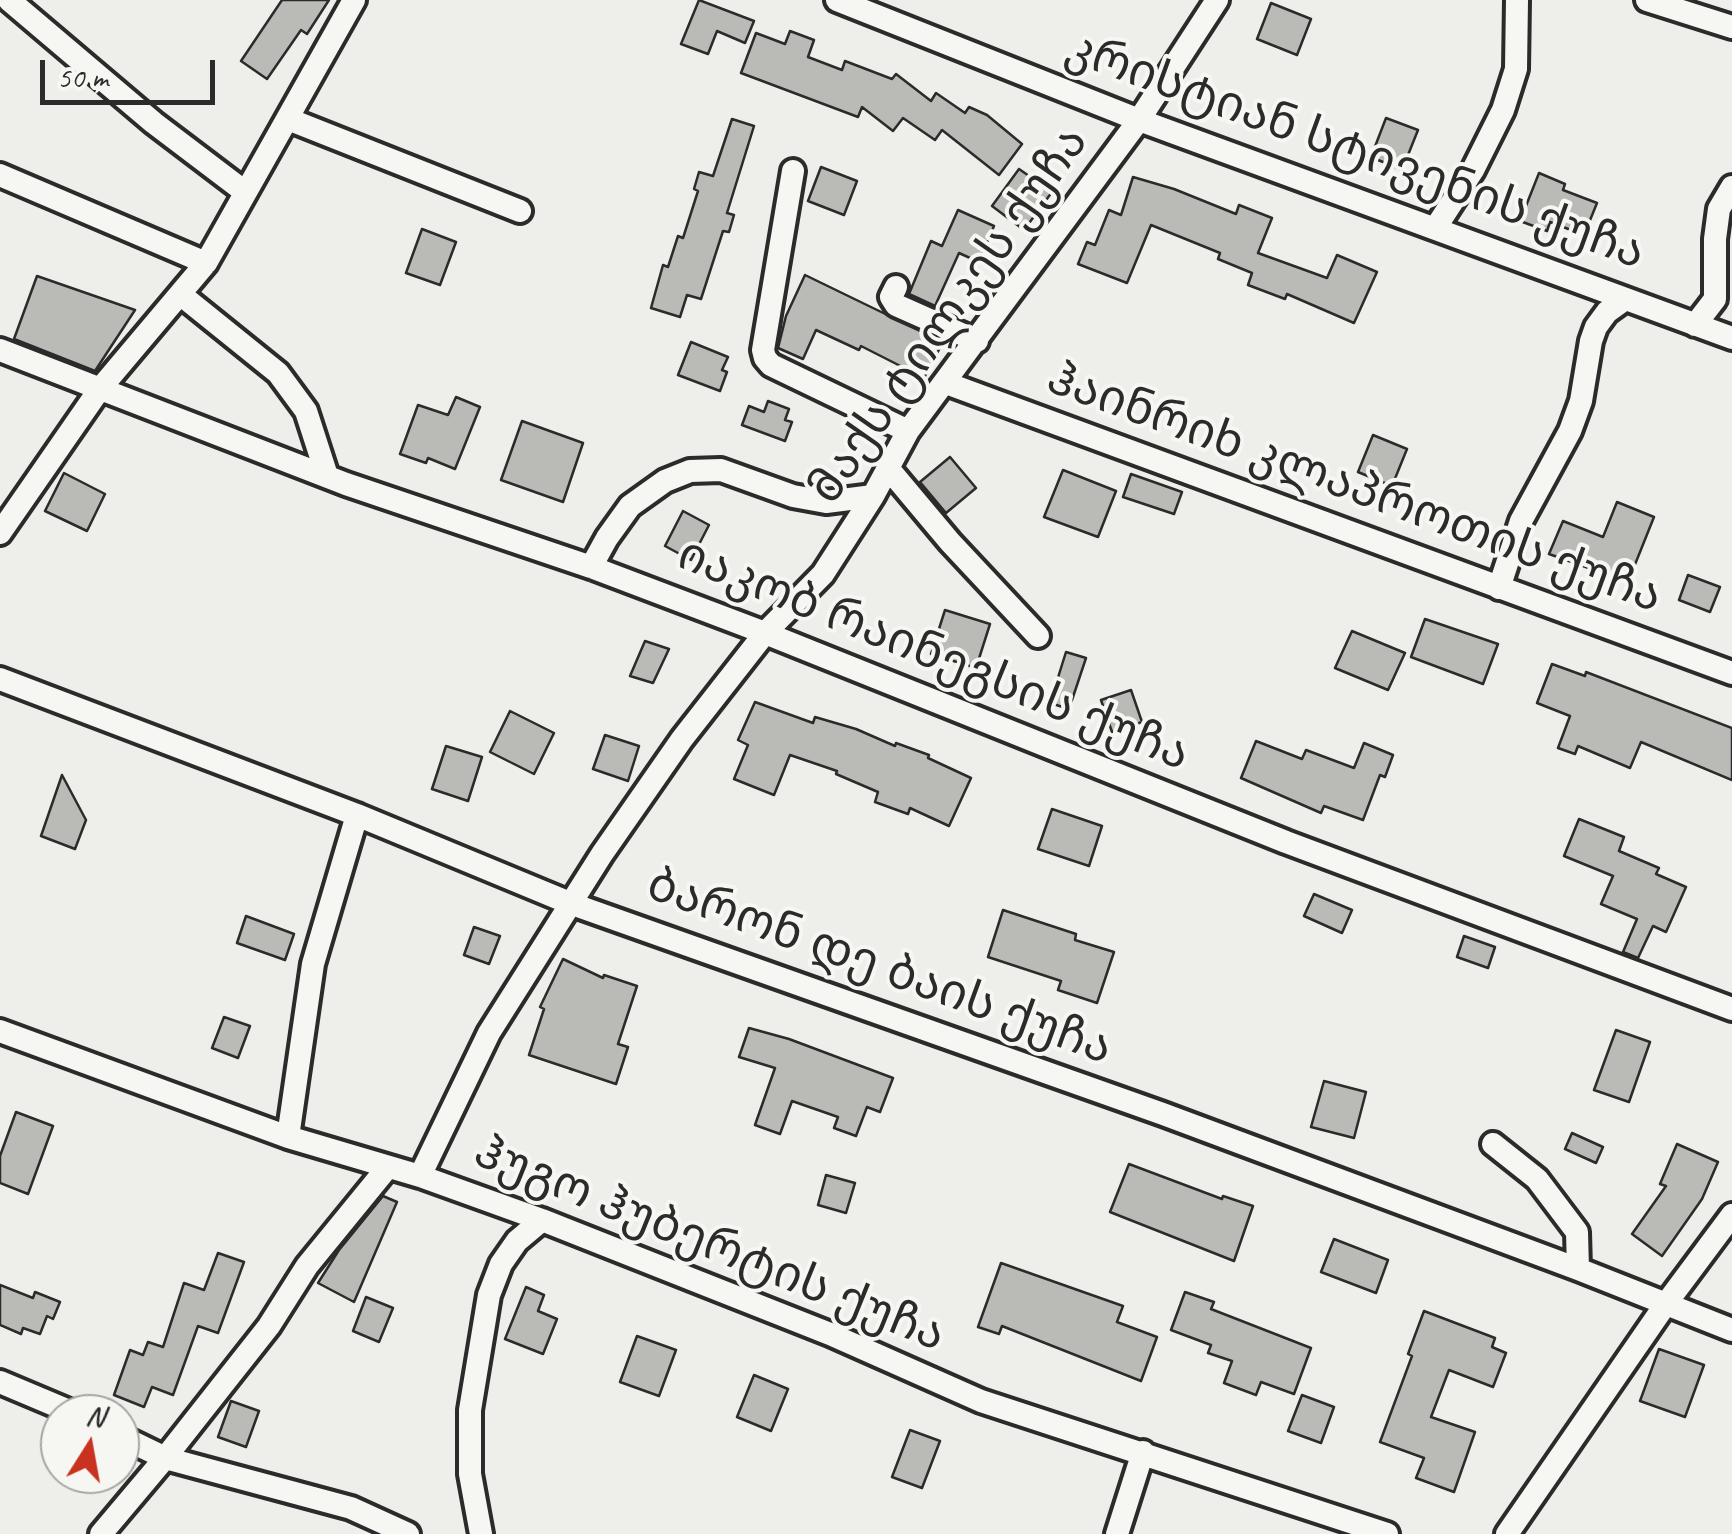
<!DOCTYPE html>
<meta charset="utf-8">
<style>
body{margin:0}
#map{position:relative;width:1732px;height:1534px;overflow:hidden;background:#eeeeea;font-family:Caveat,sans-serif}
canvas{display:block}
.north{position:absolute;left:40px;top:1394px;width:100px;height:100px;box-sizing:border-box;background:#f6f6f2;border:2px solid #a5a5a2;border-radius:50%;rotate:11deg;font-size:28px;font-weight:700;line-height:40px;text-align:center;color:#2b2b2b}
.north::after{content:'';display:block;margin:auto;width:35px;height:45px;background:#c8321e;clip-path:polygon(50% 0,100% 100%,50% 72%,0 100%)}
.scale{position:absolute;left:40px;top:60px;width:175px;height:45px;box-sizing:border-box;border:5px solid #2b2b2b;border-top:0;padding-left:12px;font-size:30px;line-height:35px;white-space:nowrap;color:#2b2b2b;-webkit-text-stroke:8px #f6f6f2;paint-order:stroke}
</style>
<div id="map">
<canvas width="1732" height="1534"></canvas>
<div class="north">N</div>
<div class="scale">50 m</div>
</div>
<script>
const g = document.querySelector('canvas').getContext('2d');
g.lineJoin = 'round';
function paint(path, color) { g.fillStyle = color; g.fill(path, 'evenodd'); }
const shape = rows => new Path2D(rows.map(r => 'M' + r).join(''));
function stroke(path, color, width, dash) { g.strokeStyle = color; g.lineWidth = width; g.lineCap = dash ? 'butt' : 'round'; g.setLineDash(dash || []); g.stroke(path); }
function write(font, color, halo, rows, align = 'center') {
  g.font = font + ' Caveat,"Noto Sans Georgian",sans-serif'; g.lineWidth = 8; g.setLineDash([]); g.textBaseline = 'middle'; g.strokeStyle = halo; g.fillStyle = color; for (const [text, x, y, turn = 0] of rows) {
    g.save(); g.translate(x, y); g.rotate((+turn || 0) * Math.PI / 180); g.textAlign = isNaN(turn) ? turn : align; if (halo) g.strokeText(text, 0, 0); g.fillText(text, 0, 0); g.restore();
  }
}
const building = shape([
 [282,0,329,0,307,34,301,30,267,79,241,61,282,0],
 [699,0,754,21,745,43,717,31,708,54,681,44,699,0],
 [1271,3,1311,19,1297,55,1257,39,1271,3],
 [790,31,814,40,808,57,842,70,845,61,892,79,896,74,931,101,936,93,965,113,969,107,987,115,1022,144,999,175,942,130,935,140,903,118,893,131,862,107,858,117,741,73,756,33,785,44,790,31],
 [1386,118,1418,130,1402,170,1371,157,1386,118],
 [732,119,754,126,727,213,734,215,729,232,723,231,701,299,687,295,680,317,651,308,663,265,668,267,678,236,683,238,698,191,694,189,699,172,713,176,732,119],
 [821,167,857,181,844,215,808,201,821,167],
 [1019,169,1052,192,1024,230,992,206,1019,169],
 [1539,173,1565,184,1563,190,1597,203,1584,235,1550,222,1547,231,1520,221,1539,173],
 [1133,177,1174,189,1236,214,1239,205,1272,218,1258,253,1327,278,1337,255,1377,272,1354,323,1287,294,1285,299,1248,285,1252,273,1218,259,1220,253,1151,225,1127,283,1078,264,1087,242,1095,245,1109,210,1121,215,1133,177],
 [958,210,994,226,979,262,959,253,935,306,909,294,931,241,942,246,958,210],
 [422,229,456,242,440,285,406,273,422,229],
 [805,275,943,342,924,378,861,346,859,350,816,330,803,359,778,348,786,316,805,275],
 [37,276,135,310,95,371,14,339,37,276],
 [691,342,728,357,722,370,727,372,720,391,678,375,691,342],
 [456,397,480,407,455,469,428,458,426,463,400,454,418,405,448,415,456,397],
 [768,401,789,409,785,420,792,422,785,441,742,425,749,406,764,412,768,401],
 [522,421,583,443,563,502,501,480,522,421],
 [1373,435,1407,449,1392,486,1358,472,1373,435],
 [950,457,976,488,946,513,920,482,950,457],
 [1063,470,1116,491,1098,537,1044,517,1063,470],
 [64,473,105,494,87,531,45,511,64,473],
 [1131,474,1182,492,1174,514,1123,497,1131,474],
 [1617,502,1654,517,1628,582,1549,554,1563,521,1603,537,1617,502],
 [683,511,709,525,691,560,665,546,683,511],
 [1688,575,1720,587,1710,612,1679,600,1688,575],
 [945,610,990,624,976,668,931,654,945,610],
 [1425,619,1498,644,1483,684,1411,657,1425,619],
 [1352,631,1405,653,1388,690,1335,668,1352,631],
 [645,641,669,649,653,683,630,676,645,641],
 [1066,652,1086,658,1069,709,1050,703,1066,652],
 [1552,664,1585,676,1586,672,1732,728,1732,780,1641,742,1630,768,1578,746,1575,754,1558,748,1570,716,1537,703,1552,664],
 [1131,690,1142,722,1112,732,1101,700,1131,690],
 [755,702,813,723,815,717,856,729,895,746,896,743,929,755,928,758,971,778,949,826,910,808,908,814,875,802,878,792,836,774,837,771,790,755,774,795,734,779,748,745,738,740,755,702],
 [510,711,554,733,534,774,490,752,510,711],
 [605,735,639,746,628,781,593,769,605,735],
 [1256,741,1302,759,1306,750,1354,768,1364,743,1393,755,1385,777,1380,775,1363,820,1324,806,1321,813,1241,778,1256,741],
 [446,746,482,757,468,801,432,789,446,746],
 [62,775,86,820,75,849,41,836,62,775],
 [1052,809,1102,826,1089,866,1038,849,1052,809],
 [1579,819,1624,837,1619,851,1659,868,1656,874,1686,887,1666,932,1653,926,1638,958,1623,952,1637,919,1601,904,1613,876,1564,856,1579,819],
 [1314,894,1352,910,1342,933,1304,916,1314,894],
 [1003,910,1076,934,1075,940,1114,952,1097,1003,1058,990,1061,981,988,957,1003,910],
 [246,916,294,934,285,960,237,943,246,916],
 [474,927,500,936,489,964,464,955,474,927],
 [1464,936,1495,947,1488,968,1457,957,1464,936],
 [563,959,603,978,604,975,637,986,618,1044,628,1047,616,1084,529,1055,544,1009,540,1007,563,959],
 [224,1017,250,1026,238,1058,212,1048,224,1017],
 [749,1028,789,1039,893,1078,880,1112,867,1107,856,1136,834,1128,838,1117,792,1101,780,1134,755,1125,775,1068,739,1057,749,1028],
 [1616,1030,1650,1042,1629,1102,1594,1090,1616,1030],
 [1324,1081,1366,1092,1354,1138,1311,1127,1324,1081],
 [16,1112,53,1126,28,1194,0,1183,0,1156,16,1112],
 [1572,1133,1603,1147,1596,1163,1565,1149,1572,1133],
 [1677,1144,1718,1162,1702,1199,1662,1256,1632,1234,1666,1186,1660,1184,1677,1144],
 [1129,1164,1222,1199,1223,1196,1253,1206,1234,1261,1110,1212,1129,1164],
 [826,1175,855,1183,846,1213,818,1205,826,1175],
 [383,1196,397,1202,354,1302,318,1283,339,1250,383,1196],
 [1334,1239,1388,1260,1376,1293,1321,1272,1334,1239],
 [218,1253,244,1262,218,1333,198,1326,173,1395,152,1387,144,1407,114,1395,130,1350,143,1355,148,1342,163,1347,184,1283,204,1290,218,1253],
 [1001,1263,1123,1306,1117,1322,1157,1337,1141,1381,1002,1326,999,1334,978,1327,1001,1263],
 [0,1285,33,1298,35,1292,60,1302,53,1319,47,1316,40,1334,23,1328,21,1334,0,1325,0,1285],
 [526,1287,544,1295,538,1311,557,1319,543,1354,505,1339,526,1287],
 [1185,1292,1214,1302,1211,1309,1311,1348,1294,1394,1261,1382,1256,1395,1224,1383,1232,1361,1208,1353,1211,1345,1171,1330,1185,1292],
 [366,1297,393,1308,379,1342,353,1331,366,1297],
 [1424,1311,1495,1338,1492,1347,1506,1353,1493,1387,1449,1370,1431,1417,1475,1432,1454,1492,1416,1478,1424,1458,1380,1442,1412,1356,1408,1354,1424,1311],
 [637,1336,676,1350,659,1396,620,1382,637,1336],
 [1659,1349,1704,1365,1685,1417,1640,1401,1659,1349],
 [754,1375,788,1389,771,1431,737,1417,754,1375],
 [1302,1395,1334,1407,1321,1443,1288,1431,1302,1395],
 [231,1401,259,1411,246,1447,218,1437,231,1401],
 [910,1430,940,1441,922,1488,892,1477,910,1430]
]);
const minor = shape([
 [9,0,154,123,245,192],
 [837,0,1139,120,1732,338],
 [1647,0,1732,27],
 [288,119,520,211],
 [793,171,763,350,765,358,771,365,908,431],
 [0,175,206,263],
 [1436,227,1473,170,1503,110,1516,69,1517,0],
 [896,287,891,297,896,305,977,341],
 [180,294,278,373,306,411,327,476],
 [1695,325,1715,299,1715,239,1719,209,1732,187],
 [0,350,346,484,591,567,765,633,1286,842,1732,1009],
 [946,383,1732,673],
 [888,468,950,542,1038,636],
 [0,533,99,390,206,263,354,0],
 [591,567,607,538,630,506,665,481,690,471,721,470,793,496,826,502,873,496],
 [1499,588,1521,521,1570,431,1581,401,1591,341,1596,327,1607,312,1625,299],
 [0,679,357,815,572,904,1163,1114,1578,1269,1732,1330],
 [0,1031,288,1137,420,1176,542,1220,830,1334,981,1401,1387,1534],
 [288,1137,313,964,357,815],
 [1493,1144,1537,1179,1577,1232,1578,1269],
 [420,1176,489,1033,602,854,682,739,765,633,823,574,873,496,908,431,1139,120,1217,0],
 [0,1382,76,1414],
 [120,1436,165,1458,351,1508,408,1534],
 [101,1534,165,1458,269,1326,307,1266,387,1168],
 [481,1534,470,1474,470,1410,489,1295,501,1264,517,1241,542,1220],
 [1117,1534,1143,1452],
 [1507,1534,1665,1305,1732,1215]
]);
const streetNames = [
 ["კრისტიან სტივენის ქუჩა",1355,152,20],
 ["მაქს ტილკეს ქუჩა",950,316,-55],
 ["ჰაინრიხ კლაპროთის ქუჩა",1354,489,20],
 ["იაკობ რაინეგსის ქუჩა",933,656,22],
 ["ბარონ დე ბაის ქუჩა",879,968,20],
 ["ჰუგო ჰუბერტის ქუჩა",709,1245,22]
];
paint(building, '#babab7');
stroke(building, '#2b2b2b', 2.5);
stroke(minor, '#2b2b2b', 30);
stroke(minor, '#f6f6f2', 22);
write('48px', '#2b2b2b', '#f6f6f2', streetNames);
</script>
